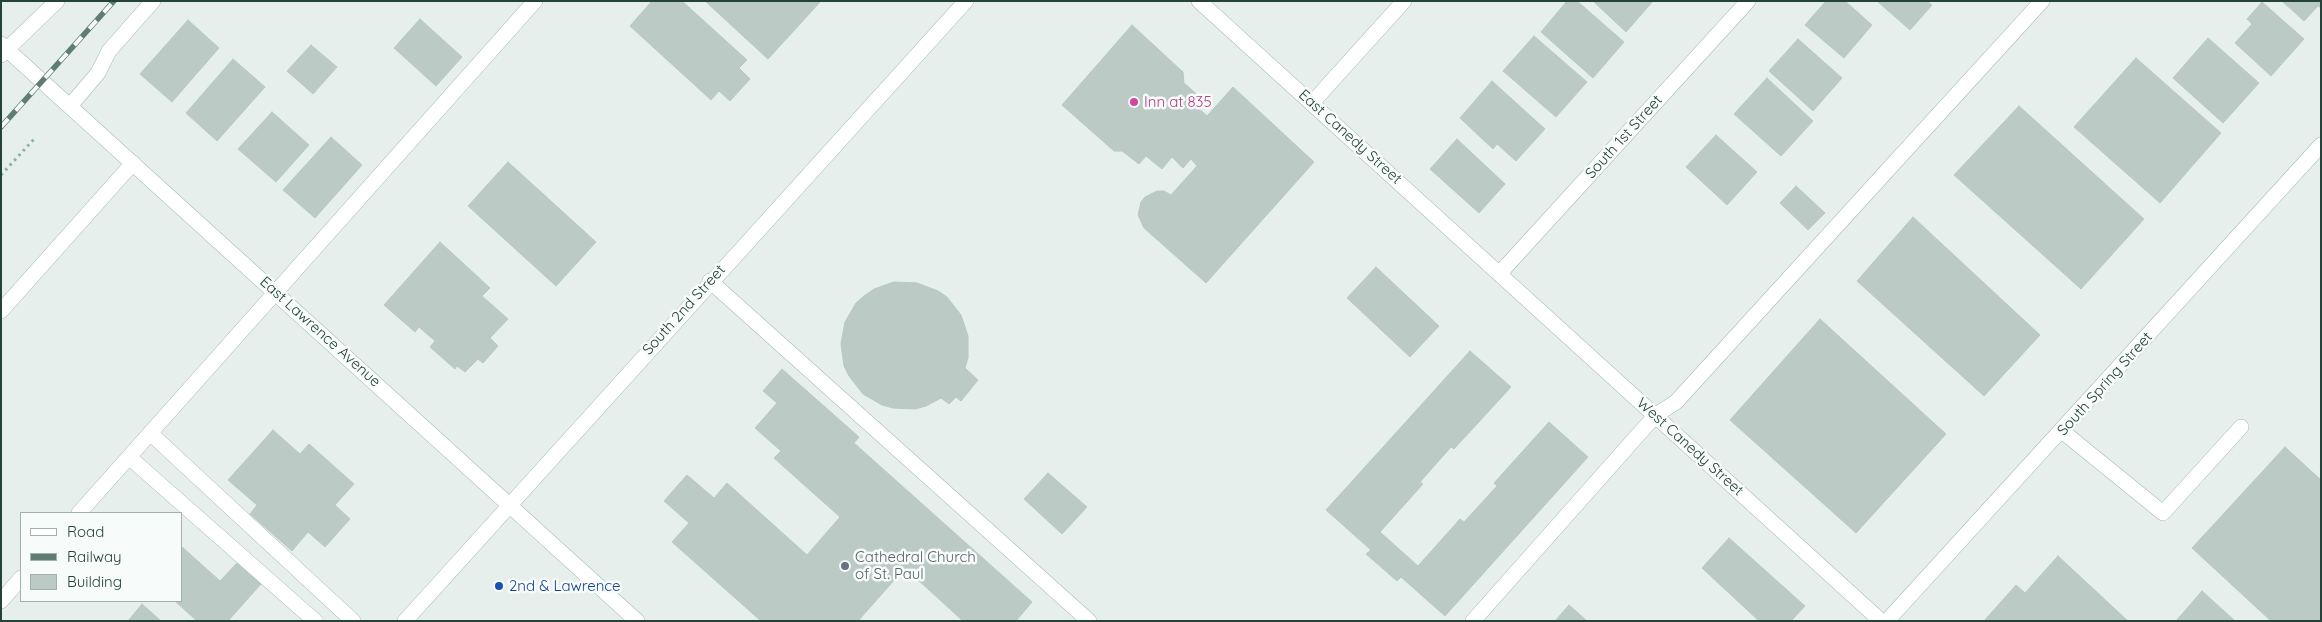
<!DOCTYPE html>
<style>
body{margin:0}
#map{position:relative;width:2322px;height:622px;overflow:hidden;background:#e6efeb;font-family:Quicksand,sans-serif}
canvas{display:block}
.frame{position:absolute;inset:0;border:2px solid #24423a;pointer-events:none}
.legend{position:absolute;left:20px;top:512px;width:162px;height:90px;box-sizing:border-box;background:#f7fbf9;border:1px solid #a3b1ad;margin:0;padding:6px 9px;list-style:none;font-size:15px;color:#24423a}
.legend li{display:flex;align-items:center;gap:10px;height:25px}
.legend b{width:25px;border:1px solid #a3b1ad}
</style>
<div id="map">
<canvas width="2322" height="622"></canvas>
<div class="frame"></div>
<ul class="legend">
<li><b style="height:6px;background:#fff"></b>Road</li>
<li><b style="height:6px;background:#5f7d75"></b>Railway</li>
<li><b style="height:14px;background:#bbcac4"></b>Building</li>
</ul>
</div>
<script>
const g = document.querySelector('canvas').getContext('2d');
g.lineJoin = 'round';
function paint(path, color) { g.fillStyle = color; g.fill(path, 'evenodd'); }
const shape = rows => new Path2D(rows.map(r => 'M' + r).join(''));
function stroke(path, color, width, dash) { g.strokeStyle = color; g.lineWidth = width; g.lineCap = dash ? 'butt' : 'round'; g.setLineDash(dash || []); g.stroke(path); }
function write(font, color, halo, rows, align = 'center') {
  g.font = font + ' Quicksand,sans-serif'; g.lineWidth = 5; g.setLineDash([]); g.textBaseline = 'middle'; g.strokeStyle = halo; g.fillStyle = color; for (const [text, x, y, turn = 0] of rows) {
    g.save(); g.translate(x, y); g.rotate((+turn || 0) * Math.PI / 180); g.textAlign = isNaN(turn) ? turn : align; if (halo) g.strokeText(text, 0, 0); g.fillText(text, 0, 0); g.restore();
  }
}
const building = shape([
 [652,1,682,1,747,60,739,68,750,79,730,101,719,91,711,100,630,26,652,1],
 [705,1,821,1,768,59,705,1],
 [1567,1,1577,1,1624,42,1593,78,1541,32,1567,1],
 [1593,1,1653,1,1626,32,1593,1],
 [1826,1,1845,1,1872,25,1844,58,1805,25,1826,1],
 [1877,1,1927,1,1932,5,1910,30,1877,1],
 [2282,1,2321,1,2321,8,2318,6,2304,21,2282,1],
 [2262,2,2304,39,2271,76,2235,43,2252,24,2247,19,2262,2],
 [420,19,462,57,436,86,394,48,420,19],
 [188,20,219,48,172,102,140,74,188,20],
 [1132,25,1183,72,1184,83,1200,97,1194,104,1207,116,1233,87,1314,162,1206,283,1144,228,1138,215,1141,202,1145,197,1157,191,1164,191,1171,195,1197,166,1191,159,1183,168,1172,157,1162,169,1146,156,1139,164,1122,151,1114,151,1062,105,1132,25],
 [1534,36,1587,82,1556,117,1503,71,1534,36],
 [2208,38,2259,83,2223,123,2173,78,2208,38],
 [1798,39,1842,78,1813,111,1769,71,1798,39],
 [311,45,337,67,313,94,287,71,311,45],
 [2136,58,2221,133,2160,203,2074,127,2136,58],
 [233,59,265,87,217,141,186,113,233,59],
 [1767,78,1813,121,1781,156,1734,114,1767,78],
 [1492,81,1545,129,1516,161,1497,144,1493,149,1460,118,1492,81],
 [2019,106,2144,219,2081,289,1954,175,2019,106],
 [272,112,309,145,276,182,238,149,272,112],
 [1716,135,1757,172,1727,205,1686,167,1716,135],
 [331,137,362,165,315,218,283,190,331,137],
 [1457,139,1505,184,1479,213,1430,169,1457,139],
 [508,162,596,242,556,286,468,206,508,162],
 [1796,186,1825,213,1808,230,1780,203,1796,186],
 [1913,217,2040,335,1984,396,1857,281,1913,217],
 [440,242,490,288,482,296,508,319,490,338,498,346,483,363,478,359,465,372,457,366,455,369,430,347,435,341,419,327,415,332,384,305,440,242],
 [1376,267,1439,326,1410,357,1347,298,1376,267],
 [894,282,917,283,938,291,947,297,961,315,968,336,968,358,965,368,978,380,961,401,956,397,949,404,941,398,926,406,915,409,893,408,882,405,863,394,849,376,844,366,841,344,845,322,856,303,864,296,874,289,894,282],
 [1820,319,1946,434,1856,533,1730,420,1820,319],
 [1470,351,1511,387,1454,449,1451,447,1420,482,1423,484,1380,532,1418,566,1460,519,1464,522,1497,486,1494,483,1549,422,1588,457,1445,616,1401,577,1397,581,1366,554,1371,550,1326,510,1470,351],
 [782,369,859,437,854,443,1032,602,1016,621,963,621,905,568,858,621,761,621,672,542,689,523,664,501,687,475,714,498,727,483,807,555,840,517,774,458,781,451,755,428,777,403,763,391,782,369],
 [273,430,300,454,309,444,354,484,335,505,350,519,325,547,308,532,292,551,250,514,257,505,228,480,273,430],
 [2285,447,2321,480,2321,621,2271,621,2192,548,2285,447],
 [1048,473,1087,507,1062,534,1024,499,1048,473],
 [1729,538,1805,606,1791,621,1759,621,1702,568,1729,538],
 [181,546,220,581,237,563,261,584,228,621,197,621,175,601,181,601,181,546],
 [2058,556,2128,621,1984,621,2016,585,2025,593,2058,556],
 [2202,591,2235,621,2176,621,2202,591],
 [142,604,161,621,128,621,142,604],
 [1569,605,1587,621,1555,621,1569,605]
]);
const path = shape([
 [1,175,35,138]
]);
const lane = shape([
 [1,55,57,1],
 [1312,103,1404,1],
 [710,281,1089,621],
 [1,311,133,163],
 [2062,431,2163,513,2241,427],
 [150,433,353,621],
 [129,457,315,621],
 [79,513,535,1],
 [1,601,21,578],
 [1473,621,1638,435,1656,415,1676,402,2042,1]
]);
const street = shape([
 [1199,1,1881,621],
 [70,106,98,73,109,51,153,1],
 [1500,273,1748,1]
]);
const secondary = shape([
 [1,44,637,621],
 [405,621,966,1],
 [1887,621,2321,145]
]);
const rail = shape([
 [1,127,114,1]
]);
const markers = [
 [1134,102,5,"#d1479c"],
 [845,566,5,"#6b7280"],
 [499,586,5,"#1a4fb4"]
];
const hotelNames = [
 ["Inn at 835",1144,102]
];
const streetNames = [
 ["East Canedy Street",1350,137,42],
 ["South 1st Street",1624,137,-48],
 ["South 2nd Street",684,310,-48],
 ["East Lawrence Avenue",320,332,42],
 ["South Spring Street",2105,384,-48],
 ["West Canedy Street",1690,447,42]
];
const worshipNames = [
 ["Cathedral Church",855,557],
 ["of St. Paul",855,574]
];
const transitNames = [
 ["2nd & Lawrence",509,586]
];
paint(building, '#bbcac4');
stroke(building, '#b8c9c2', 1);
stroke(lane, '#a8b8b2', 16);
stroke(street, '#a8b8b2', 16);
stroke(secondary, '#a4bbb3', 16);
stroke(path, '#86b3a5', 3, [2.5, 4]);
stroke(lane, '#fff', 15);
stroke(street, '#fff', 15);
stroke(secondary, '#fff', 15);
stroke(rail, '#5f7d75', 5.5);
stroke(rail, '#f7fbf9', 4, [11]);
for (const [x, y, r, color] of markers) { const dot = new Path2D(); dot.arc(x, y, r, 0, 2 * Math.PI); g.fillStyle = color; g.fill(dot); stroke(dot, '#f7fbf9', 2); }
write('15px', '#b23c85', '#f7fbf9', hotelNames, 'left');
write('15px', '#24423a', '#f7fbf9', streetNames);
write('15px', '#5b616d', '#f7fbf9', worshipNames, 'left');
write('15px', '#164399', '#f7fbf9', transitNames, 'left');
</script>
